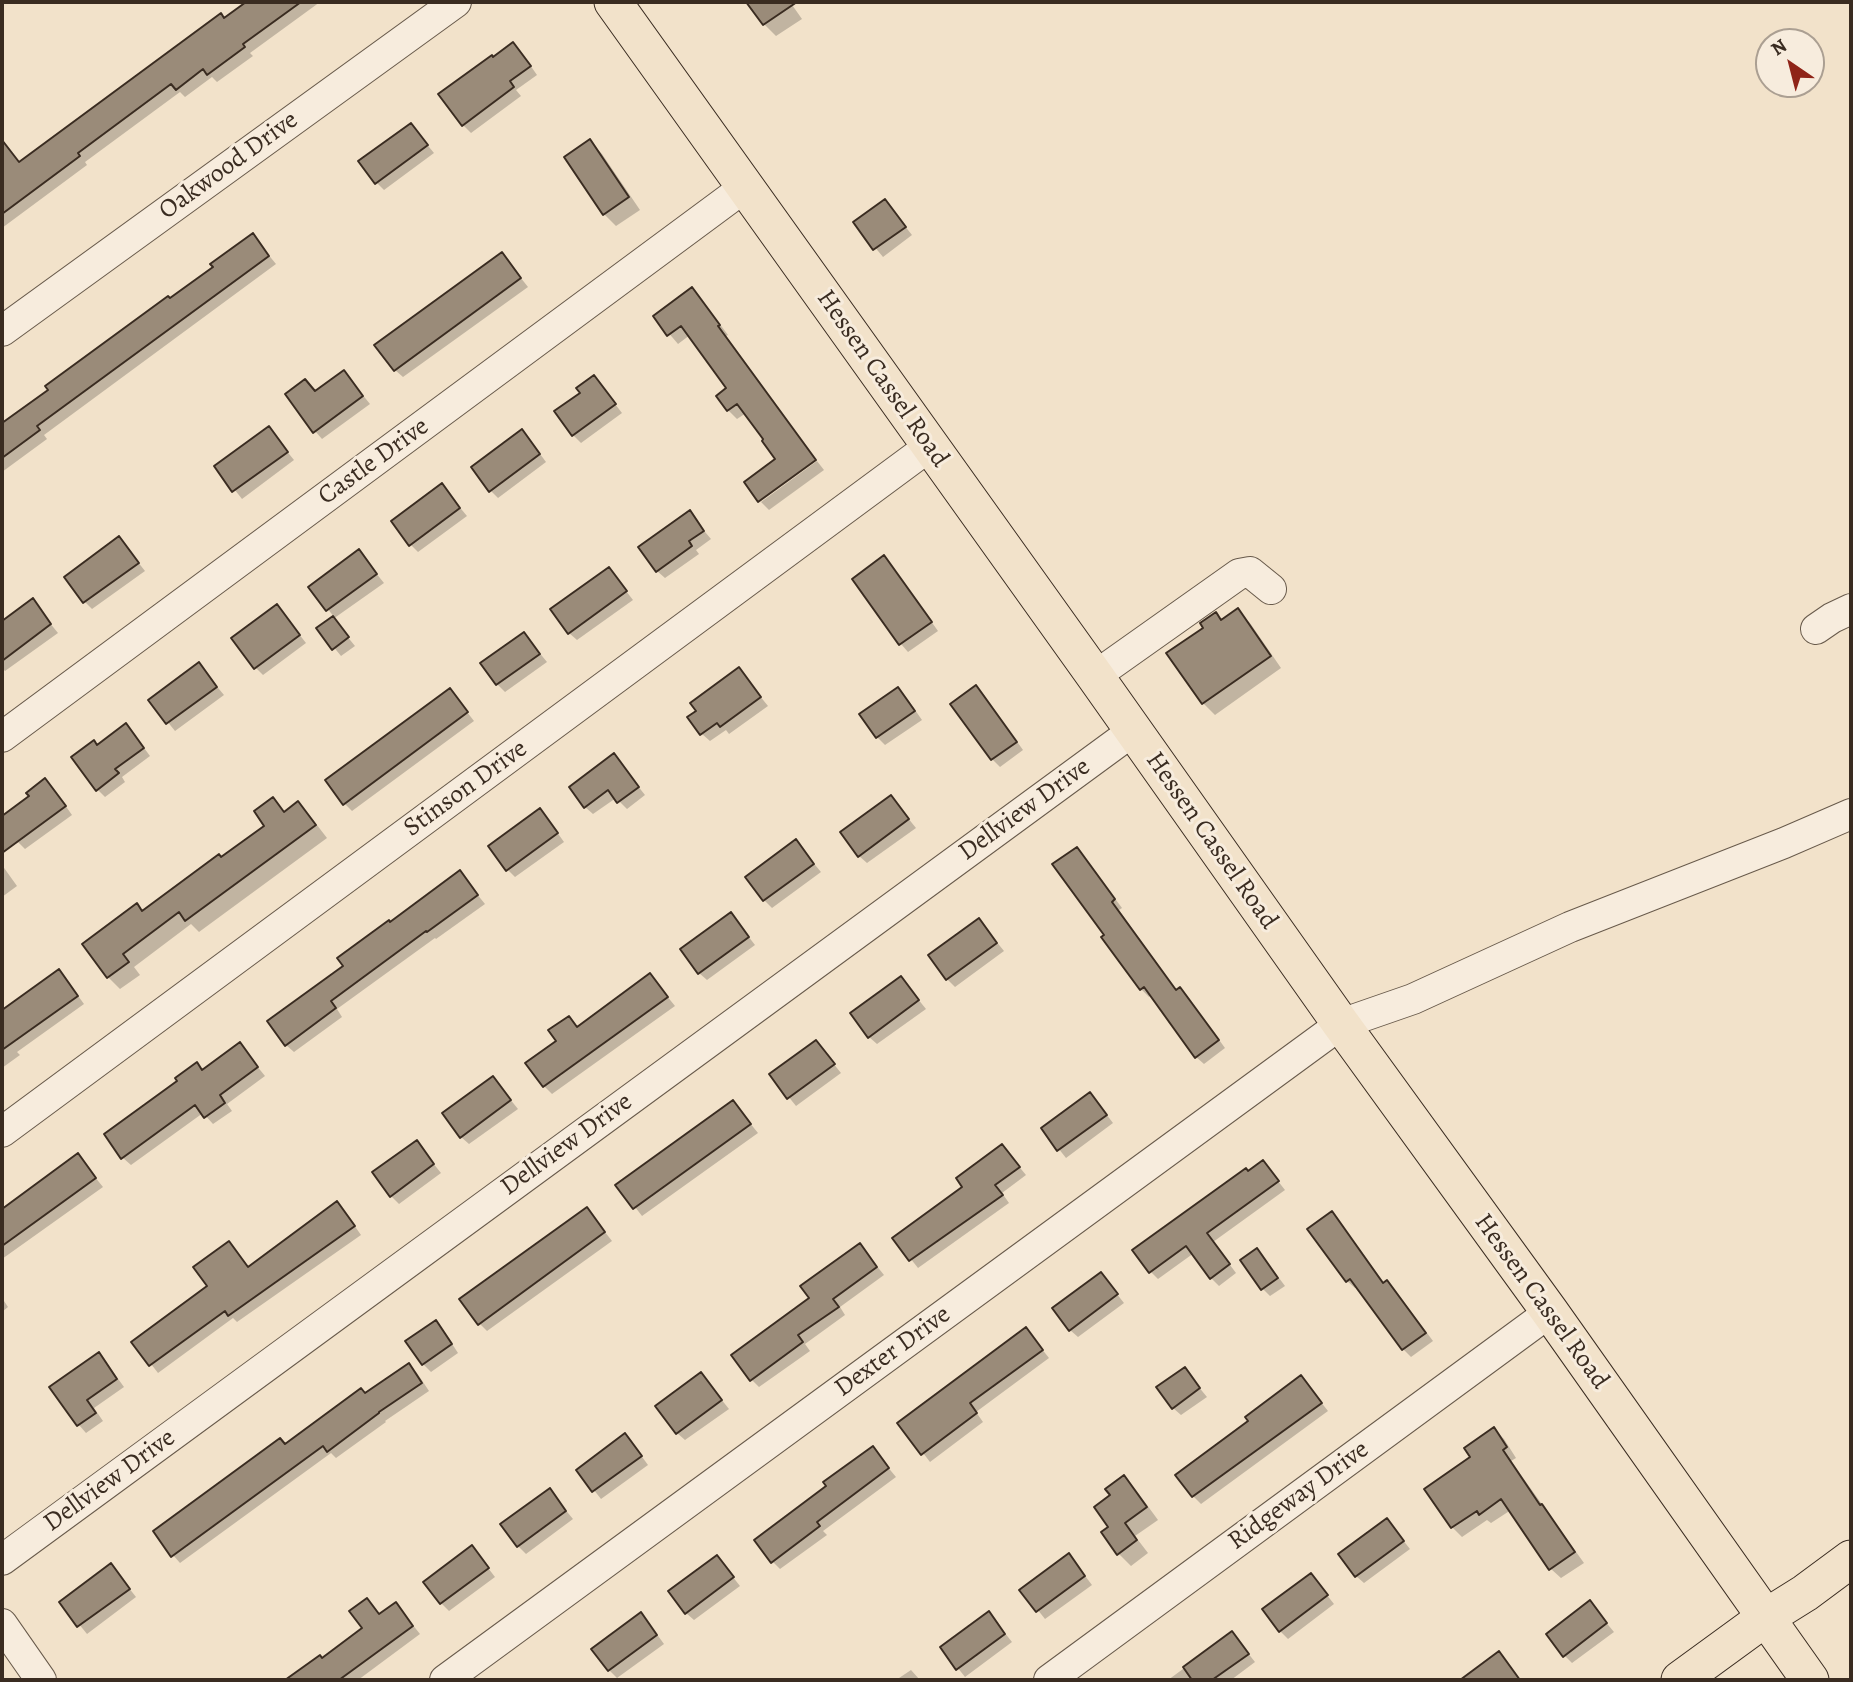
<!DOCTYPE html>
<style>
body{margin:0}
#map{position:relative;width:1853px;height:1682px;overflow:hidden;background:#f2e2ca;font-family:Alegreya,serif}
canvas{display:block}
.frame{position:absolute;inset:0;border:4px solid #3a2c21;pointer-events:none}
.north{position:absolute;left:1755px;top:28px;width:70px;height:70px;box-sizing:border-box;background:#f7ecdd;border:2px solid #ab9f92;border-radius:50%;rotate:325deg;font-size:19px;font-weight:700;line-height:28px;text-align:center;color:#3a2c21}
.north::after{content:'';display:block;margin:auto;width:24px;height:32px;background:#8f2418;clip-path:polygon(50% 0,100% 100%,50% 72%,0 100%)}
</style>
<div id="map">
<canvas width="1853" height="1682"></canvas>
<div class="frame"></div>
<div class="north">N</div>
</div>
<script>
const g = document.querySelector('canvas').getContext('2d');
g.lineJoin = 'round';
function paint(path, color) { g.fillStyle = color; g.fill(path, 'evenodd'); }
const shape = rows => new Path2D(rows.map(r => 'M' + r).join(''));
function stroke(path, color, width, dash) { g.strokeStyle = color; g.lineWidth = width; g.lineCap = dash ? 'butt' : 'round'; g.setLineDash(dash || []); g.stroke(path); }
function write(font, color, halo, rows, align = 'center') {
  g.font = font + ' Alegreya,serif'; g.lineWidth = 6; g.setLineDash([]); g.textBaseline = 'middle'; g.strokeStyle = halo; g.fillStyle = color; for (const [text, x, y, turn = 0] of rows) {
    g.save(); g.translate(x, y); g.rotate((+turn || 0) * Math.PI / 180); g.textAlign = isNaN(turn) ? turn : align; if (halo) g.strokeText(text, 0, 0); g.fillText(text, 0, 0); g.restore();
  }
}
const shadow = shape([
 [249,2,320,2,250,53,253,56,217,82,212,77,185,97,180,92,85,162,87,165,2,228,2,160,10,154,20,164],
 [748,2,790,2,802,19,776,36,764,24],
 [521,52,537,75,516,90,521,96,471,133,463,125,494,59],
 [411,125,434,153,384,190,376,182],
 [590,141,602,154,640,210,616,226,604,214],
 [885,201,912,235,883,257,855,223],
 [253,236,276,264,44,435,47,439,2,472,2,426,215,267],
 [502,254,528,287,403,377,395,370],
 [692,289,701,299,728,335,726,336,815,458,759,500,778,459,746,413,737,419,728,410,729,389,690,335,678,344,655,317],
 [344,372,370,404,322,439,315,431,316,393],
 [594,377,622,413,581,443,573,435,582,393],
 [268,428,294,460,242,499,216,466],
 [529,439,546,462,498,498,490,490],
 [817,461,824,470,769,510,761,502],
 [442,486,467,516,418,552,410,544],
 [689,513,711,539,696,550,699,554,665,578,657,571],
 [119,538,145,571,92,609,84,601],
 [359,552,384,583,333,619,355,646,341,656,319,629,334,617,311,587],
 [891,565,938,631,908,652,901,644,854,579],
 [609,569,633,600,577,640,569,633],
 [32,601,58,633,5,671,4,670,2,671,2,623],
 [277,606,306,643,263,675,255,667],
 [1237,611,1250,623,1281,668,1215,715,1203,703,1206,628,1216,614,1223,621],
 [524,634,547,662,505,692,497,684],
 [199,665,224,695,175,731,150,700],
 [739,670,768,706,729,734,726,730,710,741,702,734],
 [976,688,984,695,1023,750,1000,767,992,759],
 [898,689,906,697,922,720,885,745,877,737],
 [450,690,474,721,352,811,344,803],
 [133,733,150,756,122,777,125,782,105,797,97,789,98,746],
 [614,756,645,795,627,809,616,798,593,814,585,807],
 [53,788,72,815,25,849,18,842,2,818,31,796],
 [891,797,916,828,867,863,859,856],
 [273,800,286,813,298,804,310,816,327,838,199,932,191,924,134,967,140,975,120,989,108,977,143,913,267,826],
 [547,818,564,842,515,877,508,870],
 [796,842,821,872,772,908,764,900],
 [1076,849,1084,857,1122,908,1119,910,1177,991,1180,989,1188,997,1225,1048,1204,1064,1196,1057,1151,995,1149,997,1141,989,1106,935],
 [2,865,17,886,2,897],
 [460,873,485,904,436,939,435,938,337,1009,342,1017,294,1052,286,1045,345,966,390,924],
 [731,914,755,945,707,980,699,973],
 [979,920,1004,951,955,987,947,979],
 [58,971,66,979,84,1004,17,1052,20,1055,2,1068,2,1017],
 [650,975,675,1006,552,1094,544,1086,578,1028],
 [901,978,926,1009,877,1044,869,1037],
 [816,1042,841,1073,796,1106,771,1075],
 [239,1044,265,1076,227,1104,232,1111,213,1124,203,1113,131,1165,123,1158,203,1071],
 [493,1078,518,1109,469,1144,461,1137],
 [733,1102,758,1133,642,1216,618,1185],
 [1097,1102,1113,1123,1066,1158,1043,1129],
 [416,1142,441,1173,399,1204,391,1196],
 [1002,1146,1026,1175,1002,1193,1009,1203,918,1268,895,1239,965,1187],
 [78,1156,103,1187,2,1259,2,1211],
 [1263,1162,1285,1190,1213,1242,1236,1273,1219,1286,1211,1278,1194,1253,1158,1279,1151,1272,1248,1173],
 [587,1209,612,1241,487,1331,479,1323],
 [345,1212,361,1235,237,1322,233,1318,158,1373,134,1342,209,1287,229,1243,249,1268],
 [1339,1221,1385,1284,1387,1282,1395,1290,1433,1341,1411,1357,1403,1349,1358,1286,1355,1288,1347,1281],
 [860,1245,884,1275,840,1307,845,1315,805,1344,810,1351,759,1387,752,1380,811,1299],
 [1256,1250,1264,1258,1285,1286,1270,1296,1263,1289],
 [1101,1274,1124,1303,1078,1337,1070,1330],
 [2,1298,8,1307,2,1312],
 [435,1322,443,1330,458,1353,431,1372,423,1364],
 [1026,1329,1049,1358,976,1412,983,1422,930,1462,900,1423],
 [98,1354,106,1362,124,1387,94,1408,103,1421,86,1433,79,1425,52,1387],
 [409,1365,417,1373,429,1391,385,1421,386,1422,336,1458,331,1453,180,1563,173,1555,285,1445,366,1395],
 [1184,1369,1207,1397,1181,1415,1173,1408],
 [701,1374,729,1409,685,1440,677,1433],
 [1301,1377,1328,1411,1201,1504,1193,1496,1250,1421],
 [1494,1429,1504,1439,1516,1458,1511,1461,1584,1563,1561,1578,1551,1569,1511,1510,1491,1523,1487,1520,1462,1537,1452,1527,1472,1458],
 [632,1443,648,1465,601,1499,578,1470],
 [872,1448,896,1477,823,1531,827,1535,780,1569,772,1561,829,1487],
 [1124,1478,1136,1490,1158,1520,1135,1536,1148,1553,1131,1566,1119,1554,1111,1527,1112,1496],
 [549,1490,573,1519,526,1554,518,1546],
 [1387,1520,1410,1549,1364,1583,1356,1576],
 [472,1547,495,1577,449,1611,441,1603],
 [717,1557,740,1586,694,1620,686,1613],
 [1076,1564,1092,1585,1045,1619,1022,1590],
 [111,1565,136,1597,87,1634,61,1602],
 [1311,1575,1334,1604,1288,1639,1280,1631],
 [367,1600,380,1616,396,1604,420,1634,358,1680,288,1680,319,1657,322,1659,365,1629],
 [1590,1603,1614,1632,1572,1663,1564,1655],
 [989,1613,1012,1642,965,1677,942,1648],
 [648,1622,664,1644,617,1678,609,1670],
 [1232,1633,1255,1662,1231,1680,1168,1680],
 [911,1670,920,1680,896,1680]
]);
const building = shape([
 [246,2,301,2,243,44,245,47,207,75,203,69,176,90,171,84,78,153,80,156,2,214,2,140,19,162,221,13,224,18,246,2],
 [746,2,797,2,763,25,746,2],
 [513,42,531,66,510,81,514,87,462,126,438,94,492,55,493,57,513,42],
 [411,123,428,145,375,184,358,161,411,123],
 [590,139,629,197,603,215,564,157,590,139],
 [885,199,906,227,873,250,853,222,885,199],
 [253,233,269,256,37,426,40,430,2,458,2,423,48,390,45,386,168,296,170,298,213,267,210,264,253,233],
 [502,252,521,278,394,371,374,345,502,252],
 [692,287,720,325,718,326,816,460,758,502,744,482,775,459,762,441,763,439,737,404,727,411,716,396,726,388,681,326,667,336,653,316,692,287],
 [344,370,363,396,313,433,285,394,305,379,315,391,344,370],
 [594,375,616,404,572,436,554,411,580,393,576,388,594,375],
 [269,426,288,452,232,492,214,466,269,426],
 [522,429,540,454,489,492,471,467,522,429],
 [442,483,460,508,409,546,391,521,442,483],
 [690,510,704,531,689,541,692,546,656,572,638,547,690,510],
 [119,536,139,563,83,603,64,577,119,536],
 [359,549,377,574,326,611,308,587,359,549],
 [884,555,932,622,899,645,852,579,884,555],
 [609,567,627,591,568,634,550,609,609,567],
 [33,598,51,624,2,661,2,621,33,598],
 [277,604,300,635,254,669,231,638,277,604],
 [1238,608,1271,656,1202,704,1166,653,1203,628,1200,623,1216,612,1221,620,1238,608],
 [333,616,349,637,332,650,316,628,333,616],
 [524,632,540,654,496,685,480,663,524,632],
 [199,662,217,687,166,724,148,700,199,662],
 [739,667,761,697,720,727,717,723,700,735,687,717,696,711,690,703,739,667],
 [976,685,1017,742,991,760,950,704,976,685],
 [898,687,915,711,876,738,859,714,898,687],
 [450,688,468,712,343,805,325,780,450,688],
 [126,723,144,748,115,769,119,773,96,791,71,757,94,740,97,745,126,723],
 [614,753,639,787,617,803,608,790,584,808,569,787,614,753],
 [45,778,66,806,2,853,2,816,29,796,26,793,45,778],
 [891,795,909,819,858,857,840,832,891,795],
 [273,797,284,812,298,801,316,825,185,921,179,912,123,954,129,962,107,978,82,944,137,903,142,911,219,854,221,857,264,826,254,811,273,797],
 [540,808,558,833,506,871,488,846,540,808],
 [796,839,814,864,763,901,745,877,796,839],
 [1077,847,1115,899,1112,902,1176,990,1180,987,1219,1040,1195,1058,1144,987,1140,990,1101,937,1104,935,1052,864,1077,847],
 [460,870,478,895,427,932,426,931,331,1001,336,1008,285,1046,267,1021,343,966,337,958,389,920,390,922,460,870],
 [731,912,749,937,698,974,680,949,731,912],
 [979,918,997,943,946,980,928,955,979,918],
 [59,969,78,996,2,1050,2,1010,59,969],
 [650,973,668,997,543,1087,525,1063,556,1041,548,1030,569,1016,577,1027,650,973],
 [901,976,919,1000,868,1038,850,1013,901,976],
 [816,1040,835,1064,787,1099,769,1074,816,1040],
 [240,1042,258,1067,220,1095,225,1103,204,1118,195,1105,121,1159,104,1134,177,1081,175,1078,197,1062,202,1070,240,1042],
 [493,1076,511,1100,460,1138,442,1113,493,1076],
 [1090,1092,1107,1115,1057,1151,1041,1128,1090,1092],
 [733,1100,751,1124,633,1209,615,1185,733,1100],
 [417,1140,434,1164,390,1197,372,1172,417,1140],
 [1002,1144,1020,1167,995,1185,1003,1195,909,1261,892,1238,962,1187,956,1178,1002,1144],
 [78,1153,96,1178,2,1246,2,1209,78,1153],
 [1263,1160,1279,1181,1207,1233,1230,1264,1210,1279,1186,1246,1149,1273,1132,1250,1246,1168,1248,1171,1263,1160],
 [337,1201,355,1226,228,1316,225,1311,149,1366,131,1342,207,1286,193,1267,229,1241,248,1267,337,1201],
 [587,1207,605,1232,478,1325,459,1299,587,1207],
 [1332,1211,1383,1283,1387,1280,1426,1333,1402,1350,1350,1279,1346,1282,1307,1229,1332,1211],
 [860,1243,877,1267,833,1299,839,1307,798,1335,803,1342,750,1381,731,1355,809,1298,800,1286,860,1243],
 [1257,1248,1278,1278,1261,1290,1240,1260,1257,1248],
 [1101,1272,1118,1294,1069,1331,1052,1308,1101,1272],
 [436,1320,452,1344,422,1365,405,1341,436,1320],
 [1026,1327,1043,1350,970,1403,977,1413,921,1455,897,1423,1026,1327],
 [99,1352,117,1379,87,1400,96,1413,77,1426,49,1387,99,1352],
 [409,1363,422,1383,379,1412,379,1413,327,1452,323,1446,171,1557,153,1531,280,1438,285,1444,361,1388,365,1393,409,1363],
 [1185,1367,1200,1388,1172,1409,1156,1387,1185,1367],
 [701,1372,722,1400,676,1434,655,1406,701,1372],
 [1301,1375,1322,1403,1192,1497,1175,1475,1248,1421,1245,1417,1301,1375],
 [1494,1427,1507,1447,1503,1450,1540,1505,1542,1504,1575,1552,1549,1570,1501,1499,1479,1515,1477,1511,1451,1528,1424,1489,1470,1457,1464,1448,1494,1427],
 [625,1433,642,1456,592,1492,576,1470,625,1433],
 [873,1446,889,1468,817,1522,820,1526,771,1563,754,1540,826,1486,823,1482,873,1446],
 [1124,1475,1147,1507,1125,1523,1137,1540,1117,1555,1101,1532,1108,1527,1094,1507,1110,1495,1105,1489,1124,1475],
 [550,1488,566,1511,517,1547,500,1524,550,1488],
 [1387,1518,1404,1541,1355,1577,1338,1554,1387,1518],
 [472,1545,489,1568,440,1604,423,1582,472,1545],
 [1069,1553,1085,1576,1036,1612,1019,1590,1069,1553],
 [717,1555,734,1577,685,1614,668,1591,717,1555],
 [111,1563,130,1589,77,1627,59,1602,111,1563],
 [1311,1573,1328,1595,1279,1632,1262,1609,1311,1573],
 [367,1598,379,1614,396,1602,413,1626,339,1680,285,1680,320,1655,322,1658,362,1628,349,1611,367,1598],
 [1590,1600,1607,1623,1563,1657,1546,1634,1590,1600],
 [989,1611,1005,1634,956,1670,940,1647,989,1611],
 [641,1612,657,1635,608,1671,591,1649,641,1612],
 [1232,1631,1249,1654,1212,1680,1192,1680,1183,1667,1232,1631],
 [1499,1651,1520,1680,1460,1680,1499,1651]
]);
const minor = shape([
 [2,331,456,2],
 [1816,629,1832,618,1851,609],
 [1095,676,1239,574,1250,572,1271,589],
 [2,737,745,187],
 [2,1132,930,446],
 [2,1560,1133,731],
 [2,1624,41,1680],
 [445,1680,1341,1024,1413,999,1570,927,1784,843,1851,814],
 [1049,1680,1550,1312]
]);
const major = shape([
 [613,2,1095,676,1341,1024,1550,1312,1810,1680],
 [1680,1680,1765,1618,1805,1593,1851,1559]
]);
const streetNames = [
 ["Oakwood Drive",229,166,-36],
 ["Hessen Cassel Road",882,379,55],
 ["Castle Drive",374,462,-36],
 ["Stinson Drive",466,789,-36],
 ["Dellview Drive",1025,810,-36],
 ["Hessen Cassel Road",1211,841,55],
 ["Dellview Drive",567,1145,-36],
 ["Hessen Cassel Road",1541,1302,54],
 ["Dexter Drive",893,1352,-36],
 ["Dellview Drive",110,1481,-36],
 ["Ridgeway Drive",1299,1496,-36]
];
paint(shadow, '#0003');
paint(building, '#9a8b79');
stroke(building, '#3a2c21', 2);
stroke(minor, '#685a4b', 32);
stroke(major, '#3a2c21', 39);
stroke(minor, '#f7ecdd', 30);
stroke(major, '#f2e2ca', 37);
write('26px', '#3a2c21', '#f7ecdd', streetNames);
</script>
